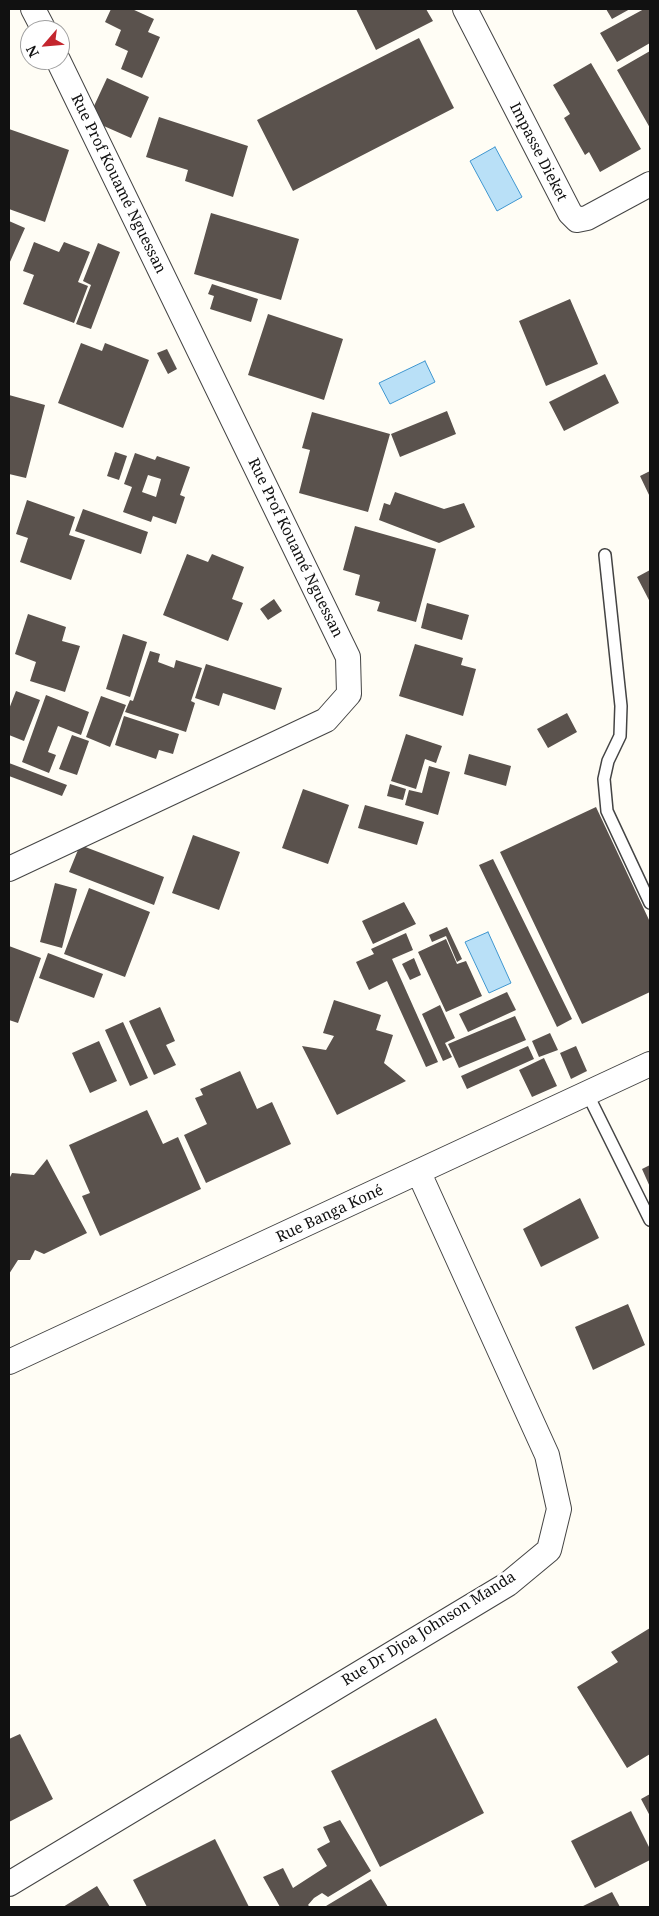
<!DOCTYPE html>
<meta charset="utf-8">
<style>
body{margin:0}
#map{position:relative;width:659px;height:1916px;overflow:hidden;background:#fffdf5;font-family:"Noto Serif",serif}
canvas{display:block}
.frame{position:absolute;inset:0;border:10px solid #111;pointer-events:none}
.north{position:absolute;left:20px;top:20px;width:50px;height:50px;box-sizing:border-box;background:#fff;border:1px solid #a0a0a0;border-radius:50%;rotate:243deg;font-size:14px;font-weight:700;line-height:20px;text-align:center;color:#111}
.north::after{content:'';display:block;margin:auto;width:18px;height:22px;background:#c4262e;clip-path:polygon(50% 0,100% 100%,50% 72%,0 100%)}
</style>
<div id="map">
<canvas width="659" height="1916"></canvas>
<div class="frame"></div>
<div class="north">N</div>
</div>
<script>
const g = document.querySelector('canvas').getContext('2d');
g.lineJoin = 'round';
function paint(path, color) { g.fillStyle = color; g.fill(path, 'evenodd'); }
const shape = rows => new Path2D(rows.map(r => 'M' + r).join(''));
function stroke(path, color, width, dash) { g.strokeStyle = color; g.lineWidth = width; g.lineCap = dash ? 'butt' : 'round'; g.setLineDash(dash || []); g.stroke(path); }
function write(font, color, halo, rows, align = 'center') {
  g.font = font + ' "Noto Serif",serif'; g.lineWidth = 5; g.setLineDash([]); g.textBaseline = 'middle'; g.strokeStyle = halo; g.fillStyle = color; for (const [text, x, y, turn = 0] of rows) {
    g.save(); g.translate(x, y); g.rotate((+turn || 0) * Math.PI / 180); g.textAlign = isNaN(turn) ? turn : align; if (halo) g.strokeText(text, 0, 0); g.fillText(text, 0, 0); g.restore();
  }
}
const water = shape([
 [495,147,522,197,497,211,470,161,495,147],
 [425,361,435,382,390,404,379,383,425,361],
 [488,932,511,983,489,993,465,942,488,932]
]);
const building = shape([
 [111,9,132,9,154,19,148,32,160,37,142,78,121,69,128,51,115,45,121,30,105,22],
 [356,9,426,9,433,21,376,50],
 [606,9,630,9,612,19],
 [644,9,650,9,650,43,617,62,600,33],
 [419,38,454,108,293,191,257,120],
 [650,51,650,128,617,70],
 [591,63,641,149,600,172,589,152,585,155,564,118,570,114,553,85],
 [107,78,149,97,131,138,88,119],
 [159,117,248,146,233,197,185,181,188,170,146,157],
 [9,129,69,150,45,222,9,209],
 [211,213,299,239,281,300,194,274],
 [9,221,25,228,9,264],
 [34,242,59,252,64,242,90,252,78,282,88,286,74,323,23,304,34,275,23,271],
 [98,243,120,252,91,329,76,324,91,285,83,281],
 [212,284,258,299,251,322,210,309,214,296,208,294],
 [570,299,598,364,546,386,519,321],
 [268,314,343,339,324,400,248,375],
 [81,343,102,351,105,343,149,360,123,428,58,403],
 [167,349,177,369,168,374,157,353],
 [605,374,619,403,564,431,549,402],
 [9,395,45,405,26,478,9,474],
 [447,411,456,434,400,457,391,434],
 [312,412,390,434,368,512,299,493,310,450,302,448],
 [115,452,127,456,119,480,107,476],
 [135,453,155,460,157,456,190,467,180,495,185,497,176,524,153,516,151,522,123,512,132,487,124,484],
 [148,475,161,479,156,497,142,492],
 [650,471,650,497,640,476],
 [395,492,444,509,464,503,475,527,439,543,379,520,384,503,390,505],
 [27,500,75,517,69,535,85,540,71,580,20,562,28,538,16,534],
 [83,509,148,532,141,554,75,531],
 [355,526,436,549,416,622,377,611,380,602,355,595,360,575,343,570],
 [187,554,208,562,212,554,244,567,232,599,243,603,228,641,163,615],
 [650,570,650,602,637,577],
 [274,599,282,611,268,620,260,609],
 [427,603,469,615,462,640,421,628],
 [28,614,66,627,62,641,80,646,65,692,30,681,36,662,15,654],
 [123,634,147,642,130,697,106,689],
 [415,644,463,658,461,665,476,669,463,716,399,696],
 [150,651,160,654,158,662,174,668,176,660,202,668,191,701,195,703,186,732,125,712,130,700,133,701],
 [206,664,282,688,275,710,223,693,219,706,195,698],
 [16,691,40,700,24,741,9,735,9,709],
 [46,695,89,712,81,735,58,726,48,752,56,755,49,773,22,762],
 [101,696,126,705,110,747,86,737],
 [567,713,577,732,548,748,537,729],
 [124,716,179,734,173,754,159,750,156,759,115,745],
 [406,734,442,746,436,763,425,759,416,789,391,781],
 [72,735,89,741,77,775,59,769],
 [469,754,511,766,506,786,464,774],
 [9,763,67,785,62,796,9,776],
 [429,766,450,772,438,815,405,805,409,790,422,793],
 [390,784,406,789,403,800,387,796],
 [303,789,349,805,328,864,282,848],
 [365,805,424,822,417,845,358,828],
 [596,807,650,922,650,992,582,1024,500,852],
 [193,835,240,852,219,910,172,893],
 [80,845,164,877,154,905,69,872],
 [493,859,572,1019,557,1027,479,865],
 [55,883,77,889,62,948,40,942],
 [89,888,150,912,125,977,64,954],
 [404,902,416,924,373,944,362,921],
 [447,927,462,959,457,962,446,936,432,942,429,935],
 [406,933,413,950,392,959,438,1062,426,1067,387,981,369,990,356,962,374,954,371,949],
 [446,939,457,964,466,961,482,996,446,1012,418,952],
 [9,946,41,958,18,1023,9,1020],
 [48,953,103,974,94,998,39,978],
 [414,958,421,975,410,980,402,964],
 [507,992,516,1010,468,1032,459,1014],
 [334,1000,381,1015,376,1030,393,1035,384,1063,406,1081,337,1115,302,1046,326,1050,334,1036,323,1033],
 [440,1005,455,1038,445,1043,452,1057,443,1061,422,1014],
 [160,1007,175,1041,166,1045,176,1065,154,1075,129,1021],
 [515,1016,526,1040,459,1068,448,1044],
 [123,1022,148,1078,130,1086,105,1030],
 [550,1033,558,1050,539,1057,532,1041],
 [99,1041,117,1081,90,1093,72,1053],
 [528,1046,534,1059,467,1089,461,1076],
 [576,1046,587,1071,571,1079,560,1053],
 [544,1058,557,1086,532,1097,519,1070],
 [240,1071,257,1109,272,1102,291,1144,206,1183,184,1135,207,1124,195,1098,203,1095,200,1089],
 [147,1110,163,1144,178,1137,201,1189,100,1236,82,1196,90,1193,69,1145],
 [47,1159,87,1233,44,1254,35,1250,30,1260,18,1260,9,1274,9,1179,12,1173,34,1175],
 [650,1165,650,1187,642,1169],
 [580,1198,599,1238,541,1267,523,1229],
 [628,1304,645,1345,593,1370,575,1327],
 [650,1628,650,1754,627,1768,577,1687,618,1662,611,1652],
 [436,1718,484,1813,380,1867,331,1771],
 [20,1734,53,1799,9,1822,9,1739],
 [650,1794,650,1816,641,1799],
 [631,1811,650,1849,650,1860,595,1888,571,1841],
 [340,1820,371,1871,328,1897,322,1893,314,1898,308,1905,310,1907,280,1907,263,1877,283,1868,293,1888,327,1866,317,1849,330,1842,323,1827],
 [215,1839,249,1907,147,1907,133,1880],
 [371,1879,388,1907,327,1907,326,1906],
 [97,1886,110,1907,63,1907],
 [612,1892,620,1907,581,1907]
]);
const lane = shape([
 [605,555,621,706,620,736,608,761,604,779,607,811,650,903],
 [587,1093,650,1220]
]);
const street = shape([
 [33,9,44,30],
 [465,9,570,213,577,220,587,218,650,184],
 [9,869,326,720,349,694,348,657,58,60],
 [9,1362,650,1064],
 [9,1884,508,1584,549,1550,559,1509,547,1455,419,1173]
]);
const streetNames = [
 ["Impasse Dieket",538,152,63],
 ["Rue Prof Kouamé Nguessan",118,184,64],
 ["Rue Prof Kouamé Nguessan",295,548,64],
 ["Rue Banga Koné",330,1214,-25],
 ["Rue Dr Djoa Johnson Manda",429,1629,-32]
];
paint(water, '#b9e0f7');
stroke(water, '#3f96cf', 1);
paint(building, '#5a524d');
stroke(lane, '#444', 14);
stroke(street, '#444', 26);
stroke(lane, '#fff', 11);
stroke(street, '#fff', 24);
write('15px', '#111', '#fff', streetNames);
</script>
